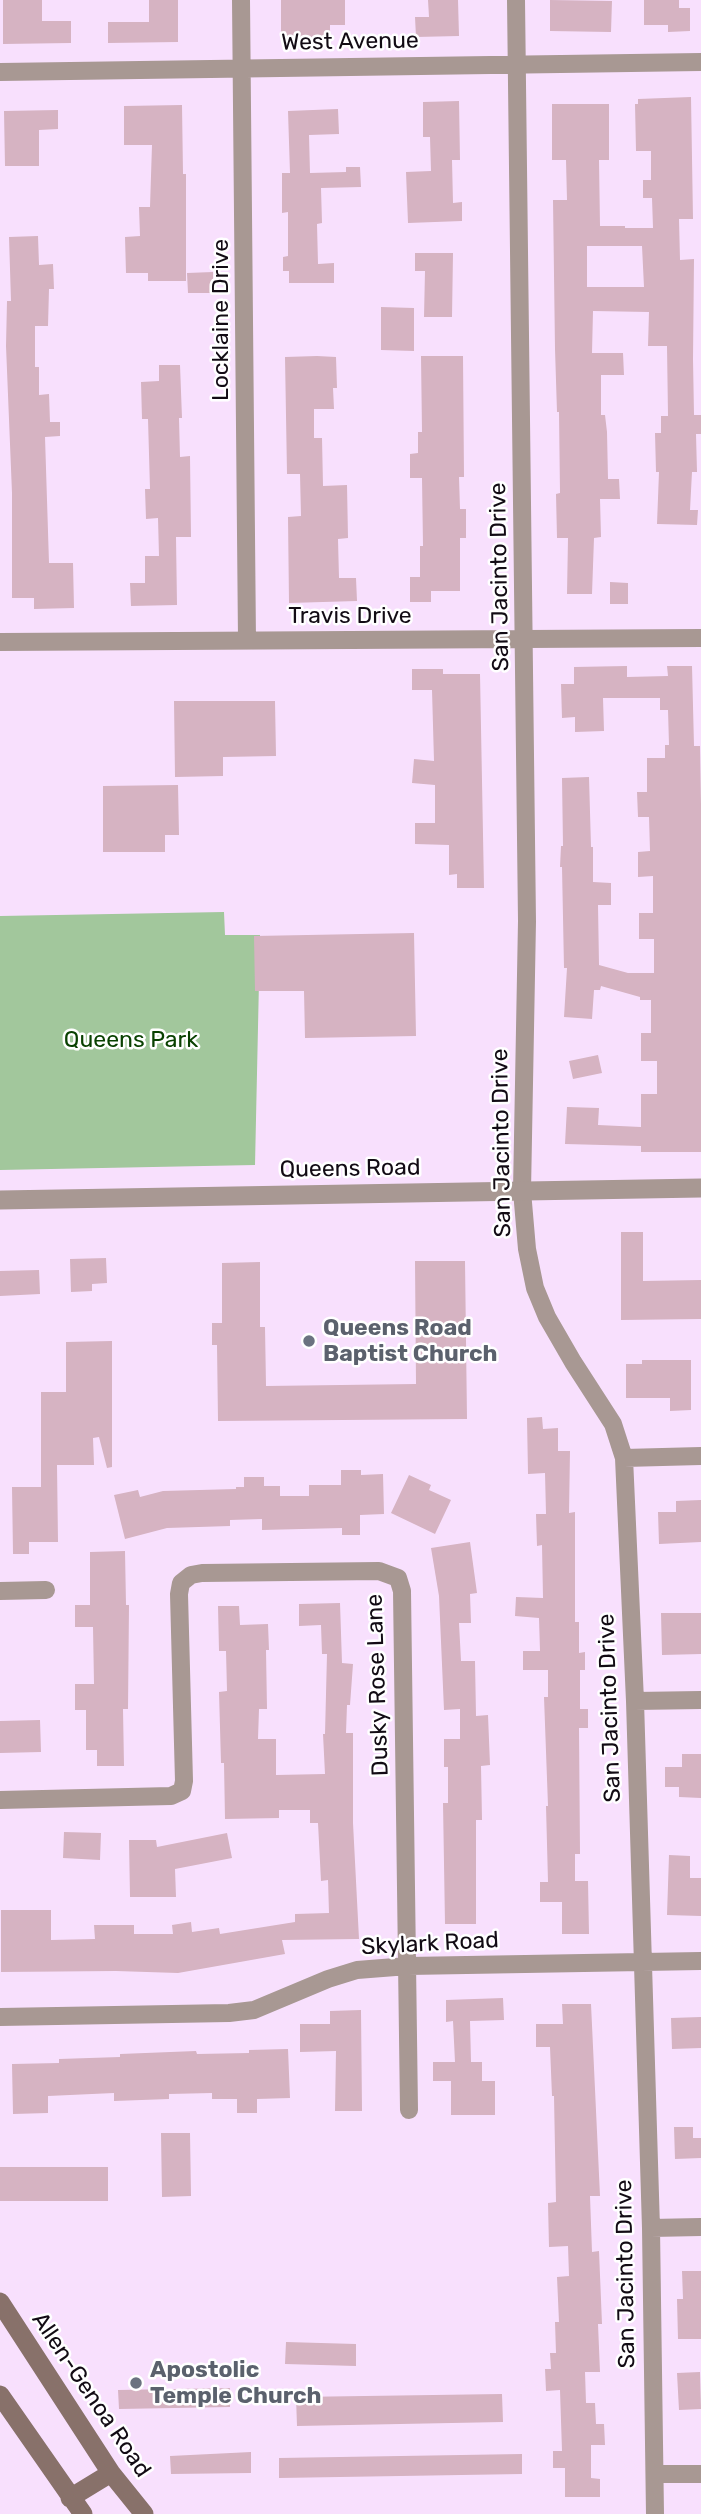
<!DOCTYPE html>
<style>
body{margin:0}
canvas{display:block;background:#f8e0fd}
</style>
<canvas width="701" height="2514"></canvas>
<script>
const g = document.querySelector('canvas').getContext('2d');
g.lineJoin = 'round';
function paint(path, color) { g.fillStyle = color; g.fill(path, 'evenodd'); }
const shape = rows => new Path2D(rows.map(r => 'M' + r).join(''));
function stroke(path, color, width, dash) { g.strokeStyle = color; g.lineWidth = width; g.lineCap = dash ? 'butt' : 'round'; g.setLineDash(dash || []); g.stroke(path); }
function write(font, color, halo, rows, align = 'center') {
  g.font = font + ' Rubik,sans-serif'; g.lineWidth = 5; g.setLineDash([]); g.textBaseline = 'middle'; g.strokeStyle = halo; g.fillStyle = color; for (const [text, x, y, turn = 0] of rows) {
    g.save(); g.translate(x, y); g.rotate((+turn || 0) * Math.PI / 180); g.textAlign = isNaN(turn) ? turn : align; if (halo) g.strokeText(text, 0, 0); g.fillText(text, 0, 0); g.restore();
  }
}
const green = shape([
 [224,912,225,935,260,935,255,1165,0,1170,0,916]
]);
const building = shape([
 [3,0,42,0,42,21,71,21,71,43,3,44],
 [149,0,178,0,178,42,108,43,108,22,149,22],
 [281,0,345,0,345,25,330,25,330,40,281,39],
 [428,0,458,0,459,36,416,37,415,17,429,17],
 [550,0,612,1,611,32,550,31],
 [644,0,679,0,679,8,690,8,690,31,668,32,668,25,644,25],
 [691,97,693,219,679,219,680,260,694,259,693,359,694,415,701,415,701,434,696,434,697,472,692,472,690,510,698,510,697,525,657,524,659,472,656,472,655,433,661,433,661,416,668,416,667,346,648,346,649,312,593,311,592,353,623,353,624,375,601,375,601,415,605,415,607,432,608,479,619,479,620,499,600,499,601,537,594,538,592,594,567,594,568,538,557,538,556,494,560,493,559,412,557,412,555,349,553,200,567,200,566,160,552,160,552,104,609,104,609,160,599,160,600,226,625,226,625,228,653,228,652,198,643,198,643,180,651,180,651,151,636,151,635,104,638,104,638,99],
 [587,246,642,246,644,287,587,287],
 [459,101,460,160,452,160,453,203,462,202,462,221,408,223,406,172,431,171,430,137,423,137,423,102],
 [182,105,183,174,186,174,186,281,148,281,148,273,126,273,125,237,140,236,139,207,150,207,152,145,124,145,124,106],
 [338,109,339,134,309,135,310,173,346,172,346,167,360,167,361,187,321,188,322,223,317,224,318,264,334,263,334,283,289,283,289,271,283,271,283,257,288,256,288,212,282,213,282,173,290,173,288,111],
 [58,110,58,129,39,130,39,166,5,166,4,111],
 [38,236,39,265,53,264,54,289,49,289,48,326,35,326,35,367,39,367,39,395,49,394,50,422,60,422,60,436,45,437,49,563,73,563,74,608,34,609,34,598,12,598,12,493,6,346,7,301,11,301,9,237],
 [415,253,453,253,452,317,424,317,425,271,415,271],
 [213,272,213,293,188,293,187,273],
 [381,307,414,308,414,351,381,350],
 [317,356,336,357,337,388,333,388,334,409,314,409,314,438,322,438,323,486,347,485,348,538,338,539,339,578,356,578,357,601,289,603,288,517,301,516,300,474,287,474,285,357],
 [421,356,463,356,464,477,459,477,460,509,466,509,466,538,460,538,460,591,431,591,431,602,410,602,410,577,420,577,420,546,423,546,422,478,410,478,410,454,418,453,418,432,422,432],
 [159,365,180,365,182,418,179,418,180,457,190,456,191,537,176,537,177,605,131,606,130,583,145,583,145,556,159,556,158,518,146,519,145,489,150,489,148,419,142,419,141,382,159,381],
 [610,582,628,583,628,604,610,604],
 [627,666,627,677,668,676,667,666,692,666,694,746,700,746,701,805,701,1152,641,1152,641,1146,565,1144,567,1107,599,1108,598,1125,641,1127,641,1094,657,1094,657,1061,641,1061,641,1033,651,1033,651,1000,640,1000,640,997,601,986,600,990,594,990,592,1019,564,1017,567,968,564,968,562,867,560,867,561,846,563,846,562,778,589,777,591,847,593,847,593,882,611,883,611,905,598,905,599,965,628,973,654,973,654,939,639,939,639,913,653,913,653,876,638,877,638,852,650,851,649,817,638,817,637,792,647,792,647,758,665,758,665,745,669,745,668,710,660,710,660,698,603,698,604,731,575,732,575,717,562,718,561,684,574,684,574,667],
 [412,669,443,669,443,674,480,674,484,888,457,888,457,874,449,875,449,845,415,844,415,823,435,823,435,785,412,783,414,759,434,761,432,690,412,690],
 [174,701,275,701,276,756,223,757,223,776,175,777],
 [178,785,179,835,165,835,165,852,103,852,103,786],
 [414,933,416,1036,305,1038,304,991,255,991,254,936],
 [598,1055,602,1073,573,1079,569,1061],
 [621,1232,643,1232,643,1281,701,1280,701,1319,621,1320],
 [106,1258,107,1283,92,1284,92,1291,71,1292,70,1259],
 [415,1261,465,1261,467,1419,218,1421,217,1345,212,1345,212,1323,222,1323,222,1263,260,1262,260,1327,265,1327,266,1386,416,1384],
 [39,1270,40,1294,0,1296,0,1271],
 [112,1341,112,1467,107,1468,99,1437,93,1438,94,1465,57,1465,58,1542,29,1542,29,1554,13,1554,12,1487,41,1487,41,1392,66,1392,66,1342],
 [642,1360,691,1360,691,1410,670,1411,670,1398,626,1398,626,1364,642,1364],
 [542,1417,543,1429,558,1428,558,1451,570,1451,569,1513,575,1512,575,1622,579,1622,579,1653,585,1652,585,1670,580,1670,580,1709,588,1709,588,1728,579,1728,580,1854,575,1854,575,1881,588,1881,589,1934,562,1934,562,1902,540,1902,540,1882,548,1882,546,1806,548,1806,544,1697,548,1697,548,1670,523,1670,523,1651,540,1651,539,1618,515,1616,516,1597,543,1598,542,1545,537,1546,536,1514,546,1514,545,1473,528,1474,527,1418],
 [341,1470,361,1470,361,1475,383,1474,384,1514,360,1515,360,1535,342,1535,342,1528,262,1530,262,1519,230,1520,230,1526,167,1528,125,1539,114,1495,138,1490,140,1497,163,1491,236,1489,236,1487,244,1487,244,1477,264,1477,264,1486,280,1486,280,1496,309,1496,309,1485,341,1485],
 [409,1475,431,1485,429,1490,451,1500,435,1534,391,1513],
 [701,1500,701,1542,659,1544,658,1512,676,1512,676,1501],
 [470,1542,477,1593,470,1594,471,1623,459,1623,461,1661,475,1661,476,1716,488,1715,490,1765,481,1766,482,1820,476,1820,476,1924,445,1924,443,1803,448,1803,448,1767,444,1767,444,1739,460,1739,460,1709,444,1710,439,1596,431,1548],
 [125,1551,126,1605,129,1605,128,1709,123,1709,124,1766,97,1766,97,1750,86,1750,86,1710,75,1710,75,1684,94,1684,93,1627,75,1627,75,1605,90,1605,90,1552],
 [340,1603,342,1663,353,1664,350,1705,347,1705,346,1733,353,1733,353,1823,359,1939,282,1940,285,1954,178,1973,116,1971,1,1972,1,1910,51,1910,51,1940,95,1939,94,1925,134,1925,134,1934,173,1934,172,1925,191,1922,192,1932,219,1928,220,1934,295,1922,295,1914,329,1913,328,1880,321,1881,318,1823,310,1823,310,1810,279,1810,279,1818,225,1819,224,1763,221,1763,219,1692,227,1691,226,1651,219,1651,218,1606,239,1606,240,1625,268,1624,269,1650,266,1650,267,1709,259,1709,258,1739,276,1739,276,1775,325,1774,323,1734,325,1734,327,1654,322,1654,321,1625,299,1626,299,1604],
 [661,1613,701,1613,701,1654,662,1655],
 [40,1720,41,1752,0,1753,0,1721],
 [682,1754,701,1754,701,1798,679,1797,679,1787,665,1787,665,1767,682,1767],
 [64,1832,101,1833,100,1860,63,1858],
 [227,1833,232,1858,175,1869,176,1897,130,1897,129,1840,156,1840,157,1847],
 [669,1855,690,1856,690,1878,701,1878,701,1916,667,1915],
 [503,1998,504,2020,470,2021,471,2062,482,2062,482,2081,495,2081,495,2115,451,2115,451,2081,433,2081,433,2062,455,2062,453,2021,446,2022,446,2000],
 [562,2004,591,2004,600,2196,590,2196,592,2252,599,2251,602,2324,598,2324,600,2372,585,2372,586,2403,595,2403,596,2424,604,2424,605,2445,591,2445,591,2478,600,2479,600,2497,565,2497,565,2468,553,2468,553,2451,562,2451,560,2390,546,2391,545,2369,551,2369,550,2353,556,2353,555,2322,559,2322,557,2277,569,2276,568,2246,549,2247,548,2203,556,2202,554,2096,552,2096,550,2047,536,2047,536,2024,563,2024],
 [361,2010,362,2111,335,2111,336,2051,300,2052,300,2024,330,2024,330,2011],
 [701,2017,701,2048,672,2049,671,2018],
 [288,2049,290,2098,257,2099,257,2113,237,2113,237,2099,212,2099,212,2093,169,2094,169,2099,114,2101,114,2093,48,2096,48,2113,13,2114,12,2064,59,2063,59,2059,120,2057,120,2054,196,2051,197,2054,249,2053,249,2050],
 [674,2127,693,2127,693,2138,701,2138,701,2158,675,2159],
 [161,2133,190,2133,191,2196,162,2197],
 [0,2167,108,2167,108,2201,0,2201],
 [682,2271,701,2271,701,2339,678,2339,677,2299,683,2299],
 [286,2342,356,2344,356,2366,285,2364],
 [700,2372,701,2409,679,2410,677,2373],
 [230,2388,230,2407,119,2409,118,2390],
 [502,2394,503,2422,297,2426,296,2397],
 [251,2452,251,2473,171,2474,170,2456],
 [522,2454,522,2474,279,2478,279,2458]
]);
const minor = shape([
 [241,0,247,640],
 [516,0,527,921,522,1191,527,1249,535,1288,547,1317,573,1362,613,1424,624,1458,635,1701,651,2228,655,2514],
 [0,72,701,62],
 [0,642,701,638],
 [624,1458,701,1456],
 [0,1591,46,1590],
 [635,1701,701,1700],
 [0,1800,171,1796,182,1791,184,1781,179,1594,181,1583,191,1575,202,1573,379,1571,398,1578,402,1591,409,2110],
 [0,2017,229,2013,254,2010,328,1979,357,1970,408,1966,701,1961],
 [651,2228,701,2227],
 [655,2474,701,2474]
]);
const tertiary = shape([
 [0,1200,701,1188]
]);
const secondary = shape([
 [0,2302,111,2473,144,2514],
 [0,2395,83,2514],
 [70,2498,111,2473]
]);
const markers = [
 [309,1341,7,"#6b7280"],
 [136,2383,7,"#6b7280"]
];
const streetNames = [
 ["West Avenue",350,42,-1],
 ["Locklaine Drive",221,320,-90],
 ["San Jacinto Drive",500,577,-91],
 ["Travis Drive",350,616],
 ["San Jacinto Drive",502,1143,-91],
 ["Queens Road",350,1169,-1],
 ["Dusky Rose Lane",378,1685,-92],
 ["San Jacinto Drive",610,1708,-92],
 ["Skylark Road",430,1944,-3],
 ["San Jacinto Drive",626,2274,-91],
 ["Allen-Genoa Road",91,2395,56]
];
const parkNames = [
 ["Queens Park",131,1040]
];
const worshipNames = [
 ["Queens Road",323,1328],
 ["Baptist Church",323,1354],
 ["Apostolic",150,2370],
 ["Temple Church",150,2396]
];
paint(green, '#a2c79c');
paint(building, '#d6b3c2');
stroke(minor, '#a89893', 18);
stroke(tertiary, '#a89893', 19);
stroke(secondary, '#88716a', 19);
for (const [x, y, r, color] of markers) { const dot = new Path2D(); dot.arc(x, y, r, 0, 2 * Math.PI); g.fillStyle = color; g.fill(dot); stroke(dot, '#fff', 2.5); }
write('23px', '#120b14', '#fff', streetNames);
write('23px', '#094101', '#fff', parkNames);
write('bold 23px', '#5b616d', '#fff', worshipNames, 'left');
</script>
